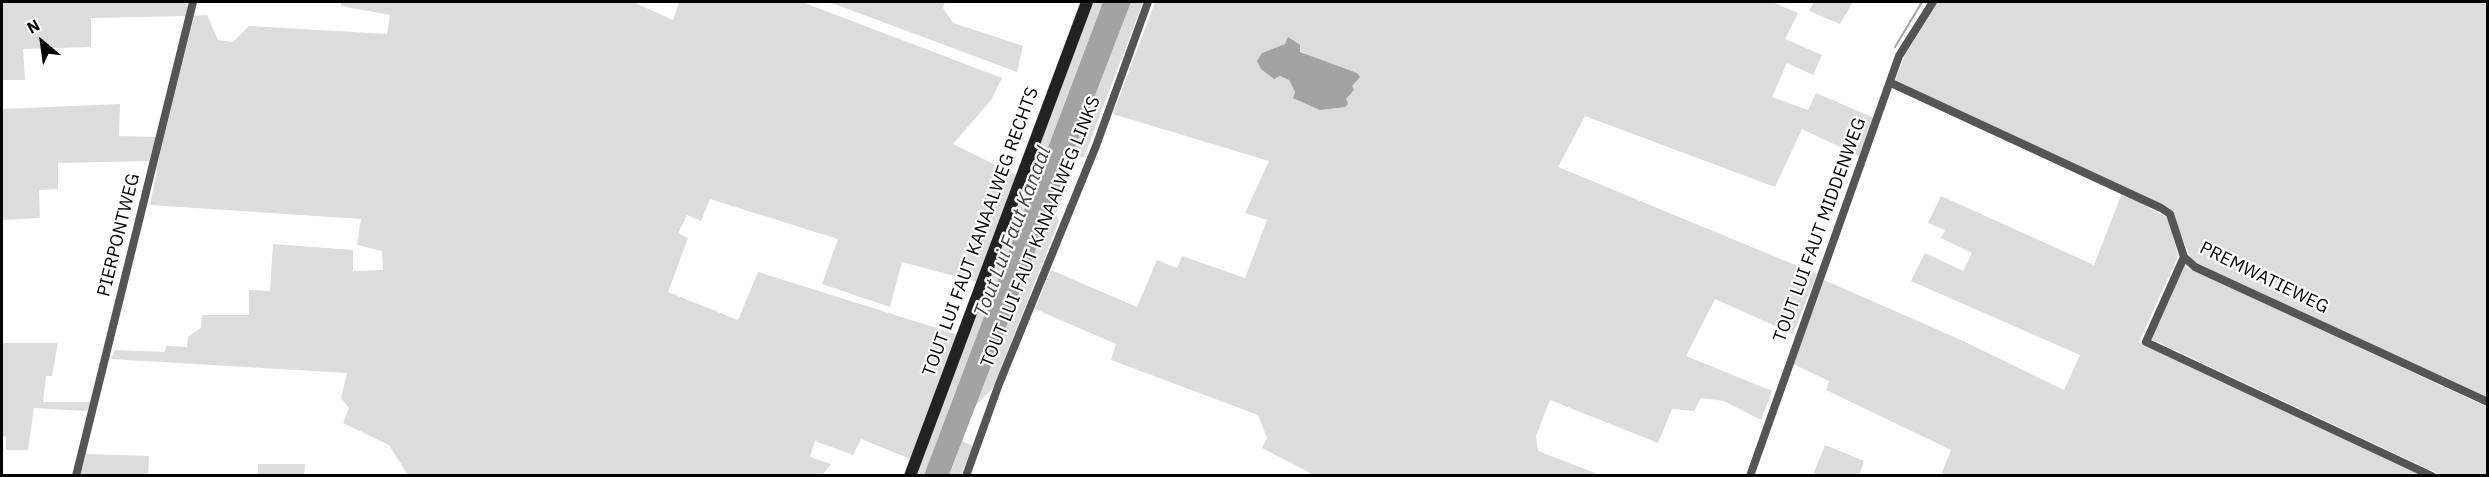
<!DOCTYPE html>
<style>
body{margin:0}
#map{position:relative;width:2489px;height:477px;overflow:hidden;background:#fff;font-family:"IBM Plex Sans",sans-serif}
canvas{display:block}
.frame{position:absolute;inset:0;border:3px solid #000;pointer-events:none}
.north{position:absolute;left:12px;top:12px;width:60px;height:60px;-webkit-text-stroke:4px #fff;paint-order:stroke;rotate:331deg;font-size:16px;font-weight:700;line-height:24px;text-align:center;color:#000}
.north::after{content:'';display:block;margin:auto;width:21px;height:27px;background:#000;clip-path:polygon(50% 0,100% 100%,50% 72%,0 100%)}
</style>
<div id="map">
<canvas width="2489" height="477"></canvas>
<div class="frame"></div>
<div class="north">N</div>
</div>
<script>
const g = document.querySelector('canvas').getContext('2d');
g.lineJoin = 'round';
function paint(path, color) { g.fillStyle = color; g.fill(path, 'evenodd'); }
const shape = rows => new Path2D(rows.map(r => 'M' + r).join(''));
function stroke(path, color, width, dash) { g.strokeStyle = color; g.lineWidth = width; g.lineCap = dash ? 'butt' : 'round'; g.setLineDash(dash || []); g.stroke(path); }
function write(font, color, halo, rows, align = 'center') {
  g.font = font + ' "IBM Plex Sans",sans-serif'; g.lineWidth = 4.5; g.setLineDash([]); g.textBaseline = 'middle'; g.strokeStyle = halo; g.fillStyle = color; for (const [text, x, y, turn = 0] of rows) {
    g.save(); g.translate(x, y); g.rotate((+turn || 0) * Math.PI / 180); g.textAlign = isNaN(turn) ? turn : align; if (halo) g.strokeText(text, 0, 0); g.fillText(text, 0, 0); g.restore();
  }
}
const green = shape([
 [2,2,188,2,186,16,91,18,91,47,23,49,25,80,2,80],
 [341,2,633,2,673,20,679,2,802,2,1002,78,991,100,953,144,1016,175,977,282,902,262,890,307,822,284,838,239,710,199,701,221,687,215,678,233,688,238,668,292,738,320,758,272,959,335,913,460,861,439,853,455,815,441,810,457,831,464,822,475,408,475,389,445,343,423,349,408,341,398,347,373,111,359,115,350,165,352,166,346,187,347,188,337,201,328,202,315,249,315,249,290,270,291,273,244,353,250,353,271,383,270,382,251,357,245,361,219,150,205,161,148,194,16,207,15,218,40,233,42,249,26,387,34,390,15,341,6],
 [829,2,945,2,943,8,953,23,1023,46,1017,72],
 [1091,2,1103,2,924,475,914,476],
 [1131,2,1143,2,1084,157,1078,158,1056,214,1059,221,993,388,975,406],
 [1155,2,1772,2,1798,13,1785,39,1822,55,1813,75,1787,63,1772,97,1808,110,1816,93,1874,118,1859,156,1802,129,1775,187,1585,116,1558,167,1817,274,1793,334,1715,299,1686,356,1772,391,1761,420,1724,401,1701,398,1694,411,1672,409,1658,443,1550,400,1536,436,1538,451,1600,475,1314,475,1262,448,1267,438,1258,415,1111,360,1116,344,1035,309,1051,270,1137,307,1157,260,1177,268,1182,256,1245,278,1267,220,1245,213,1269,161,1113,114],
 [1285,44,1317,59,1295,92,1289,80,1280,76,1274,49],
 [1814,2,1853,2,1840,24,1809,11],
 [1938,2,2487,2,2487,397,2196,264,2190,257,2171,210,1895,81,1905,55],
 [120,104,119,136,157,137,151,161,58,163,58,189,39,190,40,218,2,220,2,109],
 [2122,193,2168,218,2178,256,2139,342,2423,475,1941,475,1951,450,1826,390,1829,381,1793,364,1824,280,1961,340,2064,390,2080,355,1911,281,1925,253,1963,271,1972,253,1941,238,1945,230,1928,223,1941,196,2094,265],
 [2184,266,2487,407,2487,475,2441,475,2151,339],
 [2,343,58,343,52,376,46,376,43,402,91,402,87,411,34,408,28,450,6,450,6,437,2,436],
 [962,441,973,446,961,475,949,476],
 [1825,445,1864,461,1859,475,1813,475],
 [86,454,149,456,148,475,80,476],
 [258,464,305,464,304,475,258,475]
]);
const water = shape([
 [1103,2,1131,2,949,475,924,475],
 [1288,37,1300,45,1300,52,1357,73,1360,77,1352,86,1354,90,1346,99,1348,104,1345,107,1320,110,1293,98,1295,92,1289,80,1280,76,1274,79,1261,69,1257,61,1262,53,1285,44]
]);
const stream = shape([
 [1895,47,1922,2]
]);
const street = shape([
 [1891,83,2161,208,2170,214,2184,257,2195,267,2488,402],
 [2184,257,2146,342,2432,476],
 [76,476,193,2],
 [966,476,999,384,1096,146,1148,2],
 [1750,476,1899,56,1933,2]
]);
const secondary = shape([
 [910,476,1087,2]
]);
const streetNames = [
 ["TOUT LUI FAUT MIDDENWEG",1820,230,-70],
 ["TOUT LUI FAUT KANAALWEG RECHTS",981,232,-70],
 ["TOUT LUI FAUT KANAALWEG LINKS",1041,232,-68],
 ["PIERPONTWEG",119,235,-76],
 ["PREMWATIEWEG",2264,278,26]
];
const waterNames = [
 ["Tout Lui Faut Kanaal",1013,232,-69]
];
paint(green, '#dcdcdc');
paint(water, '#a3a3a3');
stroke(stream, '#a3a3a3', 2);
stroke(street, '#555', 8);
stroke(secondary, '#222', 12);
write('18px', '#000', '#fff', streetNames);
write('italic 20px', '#444', '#fff', waterNames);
</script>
